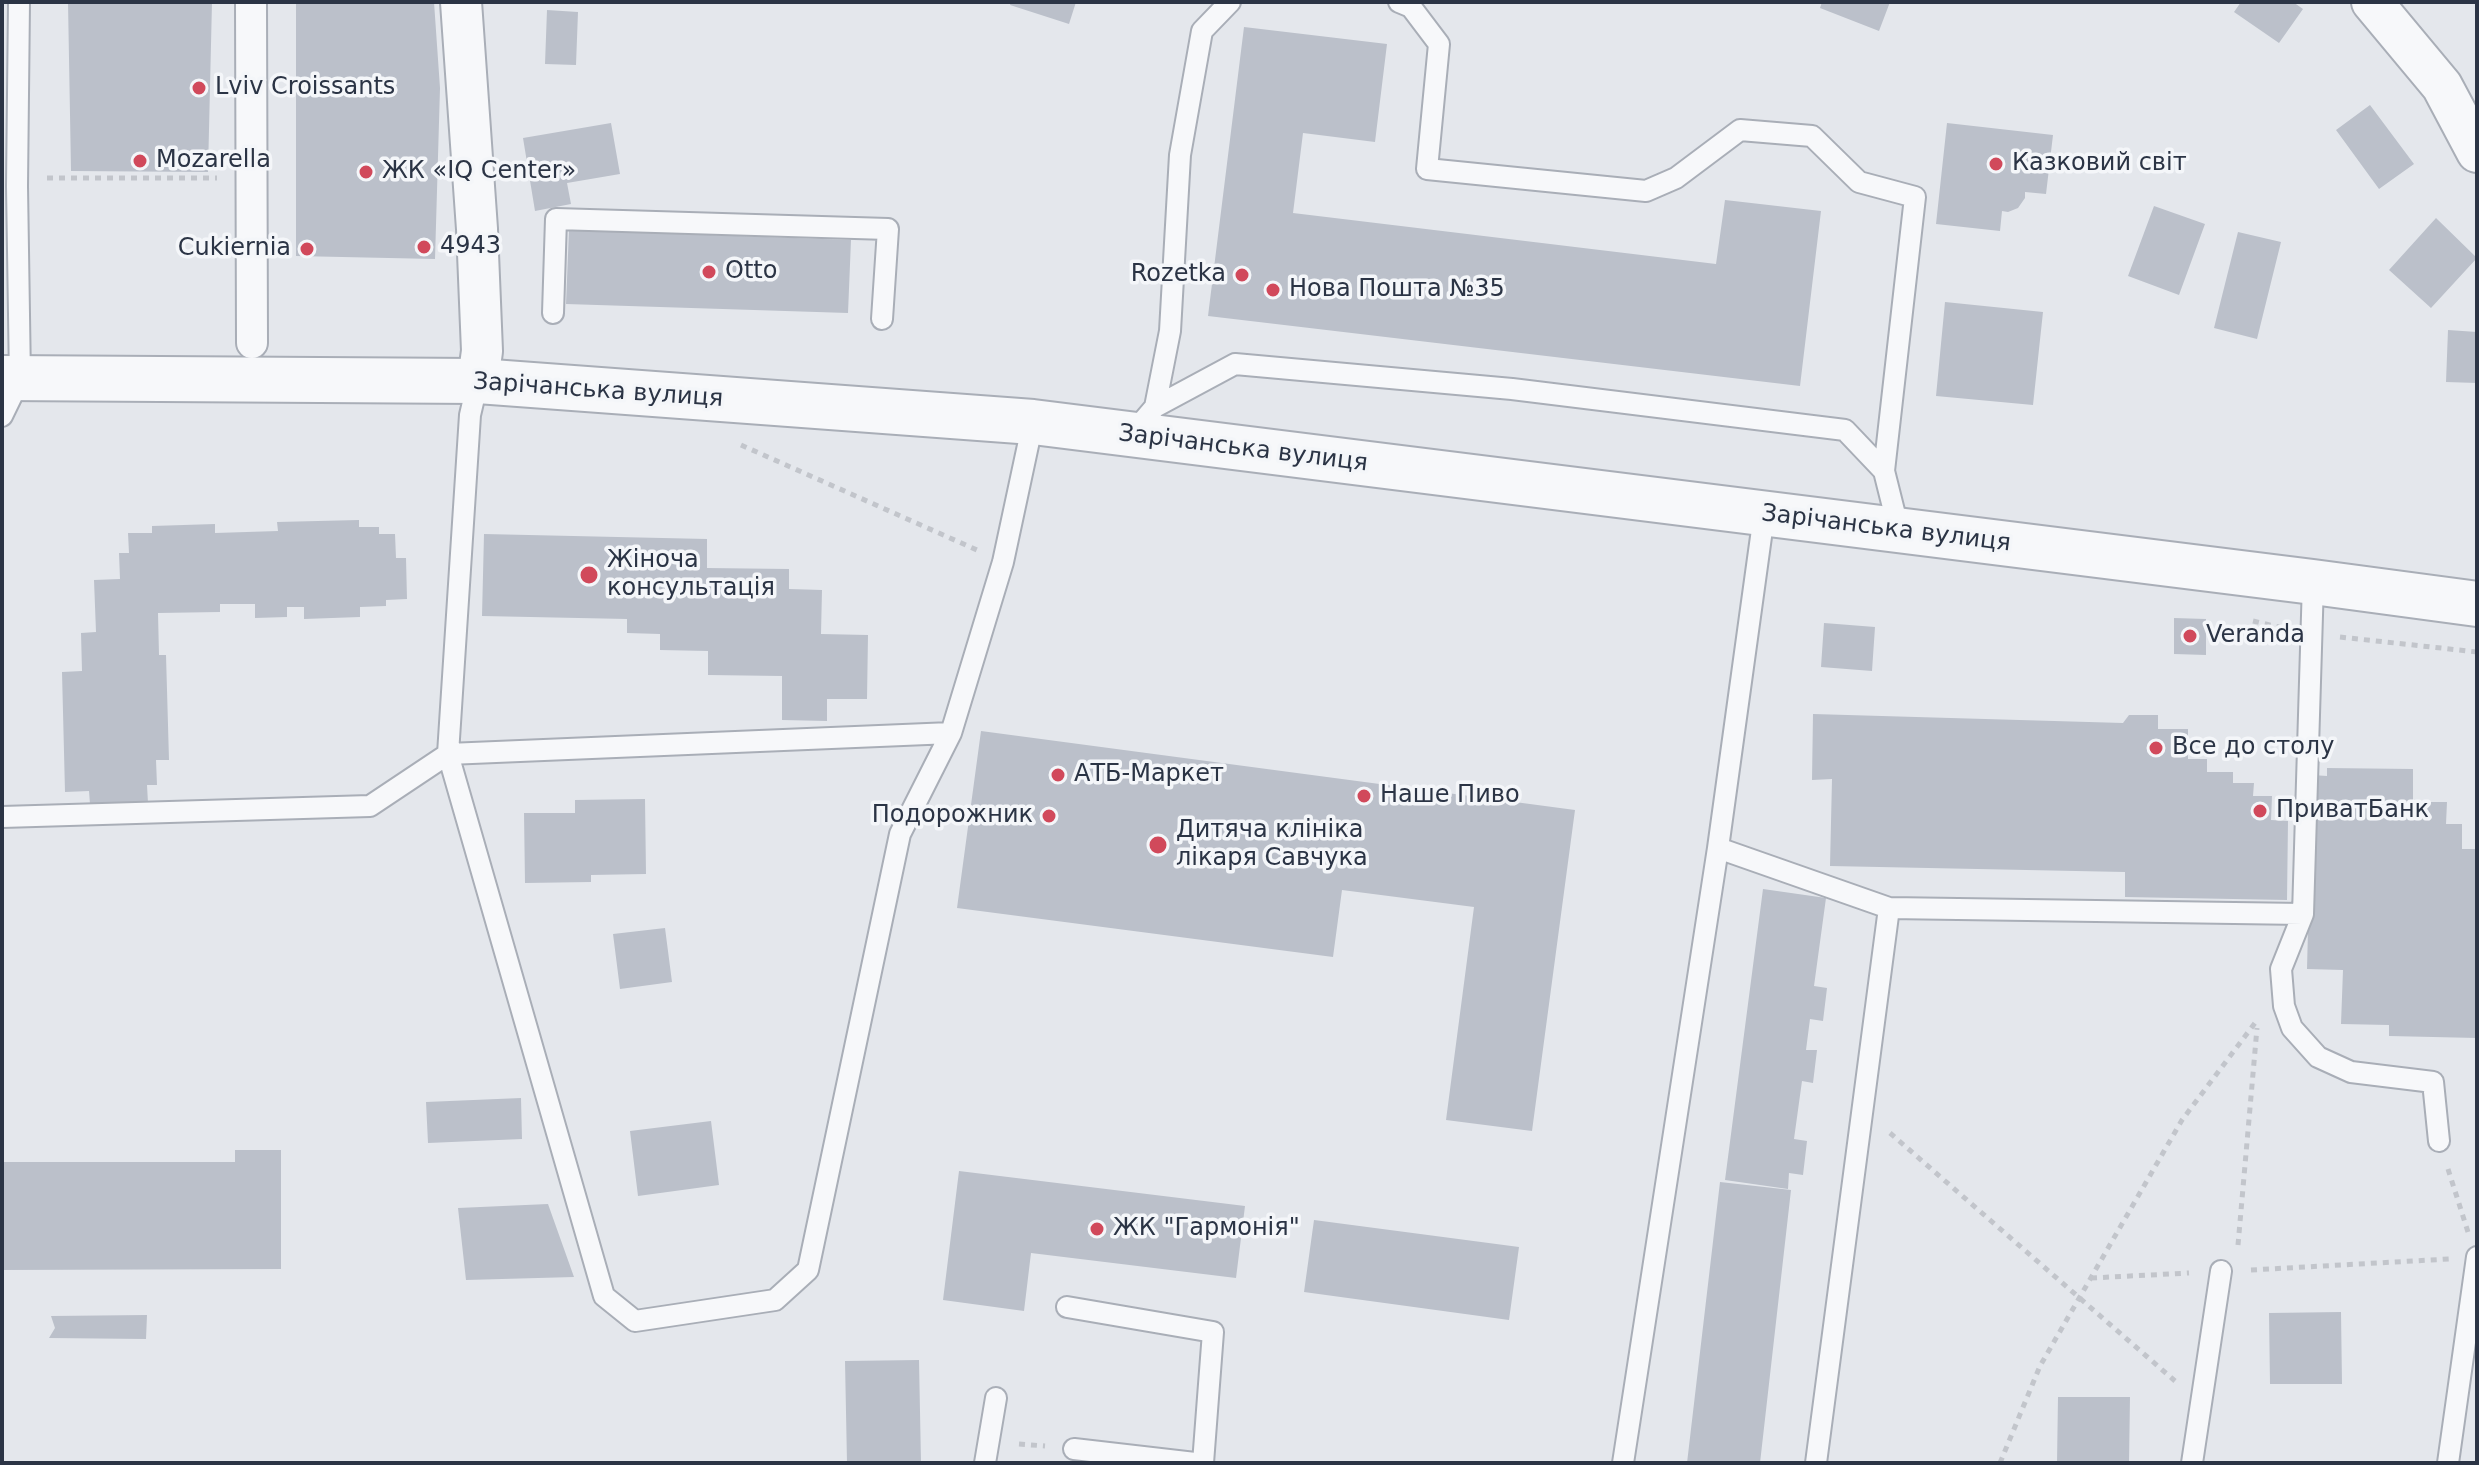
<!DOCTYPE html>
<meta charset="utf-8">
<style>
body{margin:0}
#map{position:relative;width:2479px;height:1465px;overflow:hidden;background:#e4e7ec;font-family:"DejaVu Sans",sans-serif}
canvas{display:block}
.frame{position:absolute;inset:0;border:4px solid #2b3445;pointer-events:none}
</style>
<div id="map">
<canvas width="2479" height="1465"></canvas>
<div class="frame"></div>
</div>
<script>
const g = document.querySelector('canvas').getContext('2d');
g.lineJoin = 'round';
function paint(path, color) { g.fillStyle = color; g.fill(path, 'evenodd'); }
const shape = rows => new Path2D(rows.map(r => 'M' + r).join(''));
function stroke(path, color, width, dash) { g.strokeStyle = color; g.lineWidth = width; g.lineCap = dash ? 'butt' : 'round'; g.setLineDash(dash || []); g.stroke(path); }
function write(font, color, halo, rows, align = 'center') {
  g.font = font + ' "DejaVu Sans",sans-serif'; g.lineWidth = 7; g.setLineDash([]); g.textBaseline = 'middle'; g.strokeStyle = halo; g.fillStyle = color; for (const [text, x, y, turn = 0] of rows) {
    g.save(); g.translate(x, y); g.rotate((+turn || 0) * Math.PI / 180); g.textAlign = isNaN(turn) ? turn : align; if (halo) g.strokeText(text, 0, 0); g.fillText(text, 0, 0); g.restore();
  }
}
const building = shape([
 [68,2,212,2,208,172,71,171],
 [296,2,434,2,440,88,435,259,296,256],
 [1011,2,1076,2,1069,24,1010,5],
 [1822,2,1890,2,1879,31,1820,8],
 [2241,2,2293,2,2303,9,2279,43,2234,12],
 [547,10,578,12,576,65,545,64],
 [1244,27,1387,44,1375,142,1303,133,1293,213,1716,264,1725,200,1821,211,1800,386,1208,316],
 [2370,105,2414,164,2379,189,2336,130],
 [611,123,620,174,567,183,571,204,535,211,523,138],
 [1947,123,2053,135,2046,194,2025,192,2025,198,2018,208,2008,212,2002,211,2000,231,1936,224],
 [2154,206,2205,224,2179,295,2128,276],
 [2436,218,2477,258,2431,308,2389,270],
 [569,230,851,240,848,313,566,304],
 [2238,232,2281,242,2257,339,2214,328],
 [1945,302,2043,312,2033,405,1936,396],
 [2448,330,2477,332,2477,383,2446,382],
 [359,520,359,527,379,527,379,534,395,534,396,558,406,558,407,599,386,600,386,606,360,607,360,617,304,619,304,607,287,607,287,617,255,618,255,604,220,604,220,612,158,613,159,655,166,655,169,760,156,760,157,785,147,785,148,803,90,804,89,791,65,792,62,672,82,671,81,633,96,632,94,580,120,579,119,553,129,553,128,533,152,533,152,526,215,524,215,533,278,531,277,522],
 [484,534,707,539,707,568,789,569,789,589,822,590,821,634,868,635,867,699,827,699,827,721,782,720,782,676,708,675,708,651,660,650,660,634,627,633,627,619,482,616],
 [2174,618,2206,619,2206,655,2174,654],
 [1824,623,1875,627,1872,671,1821,667],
 [1813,714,2123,723,2129,715,2158,715,2158,729,2188,729,2188,759,2207,759,2207,772,2233,772,2233,783,2254,783,2253,796,2272,796,2271,820,2288,821,2287,900,2125,897,2125,872,1830,866,1832,779,1812,780],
 [981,731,1575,810,1532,1131,1446,1120,1474,907,1342,890,1333,957,957,908],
 [2327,768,2413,769,2413,802,2447,802,2446,824,2462,824,2462,849,2477,849,2477,1038,2389,1036,2389,1025,2341,1024,2343,970,2307,969,2312,775,2327,776],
 [645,799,646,874,591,875,591,882,525,883,524,813,575,813,575,800],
 [1763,889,1826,898,1814,986,1827,988,1823,1021,1810,1019,1806,1050,1817,1050,1813,1083,1802,1081,1794,1139,1807,1141,1803,1175,1789,1173,1788,1189,1725,1180],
 [665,928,672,982,620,989,613,934],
 [521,1098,522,1139,428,1143,426,1102],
 [711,1121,719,1185,638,1196,630,1131],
 [235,1150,281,1150,281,1269,2,1270,2,1162,235,1162],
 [959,1171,1245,1206,1236,1278,1031,1253,1024,1311,943,1300],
 [1720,1182,1791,1190,1760,1463,1687,1463],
 [548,1204,574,1277,466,1280,458,1208],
 [1314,1220,1519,1247,1509,1320,1304,1292],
 [2341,1312,2342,1384,2270,1384,2269,1313],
 [147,1315,146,1339,49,1338,55,1328,51,1316],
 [919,1360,921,1463,847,1463,845,1361],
 [2058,1397,2130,1397,2129,1463,2057,1463]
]);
const path = shape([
 [47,178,217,178],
 [741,445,977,550],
 [2253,621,2283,628],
 [2340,637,2477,652],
 [1890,1133,2175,1381],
 [2448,1169,2468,1232],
 [2238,1245,2257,1028],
 [2251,1270,2449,1259],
 [2091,1278,2189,1273],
 [1019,1444,1045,1446],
 [2000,1463,2040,1366,2182,1120,2258,1019]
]);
const service = shape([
 [1399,2,1411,7,1439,44,1427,169,1646,191,1676,178,1740,130,1812,136,1859,182,1915,197,1884,471],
 [553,313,556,219,888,229,882,319],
 [478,381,470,415,448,754,604,1296,635,1321,775,1300,808,1270,900,834,951,733],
 [1155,407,1170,331,1180,155,1202,31,1230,2],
 [2,416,20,379,17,186,19,2],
 [1131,435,1155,407,1235,364,1512,389,1845,430,1884,471,1899,531],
 [1764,515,1718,848,1889,908,2303,914,2313,582],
 [2,817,370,806,448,754,951,733,1003,562,1033,422],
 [2303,914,2281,969,2284,1006,2292,1028,2318,1057,2351,1072,2433,1082,2439,1141],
 [1067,1307,1213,1332,1203,1463],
 [1074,1449,1195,1463],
 [985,1463,996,1398],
 [1623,1463,1718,848],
 [1816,1463,1889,908],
 [2192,1463,2221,1271],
 [2448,1463,2477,1257]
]);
const pedestrian = shape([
 [251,2,252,343]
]);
const minor = shape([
 [461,2,477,229,482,351,478,381],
 [2372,2,2442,86,2477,152]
]);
const tertiary = shape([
 [2,378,478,381,1033,422,2313,582,2477,604]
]);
const markers = [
 [199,88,8,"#d1495b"],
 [140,161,8,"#d1495b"],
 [1996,164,8,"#d1495b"],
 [366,172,8,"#d1495b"],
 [424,247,8,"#d1495b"],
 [307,249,8,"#d1495b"],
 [709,272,8,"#d1495b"],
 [1242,275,8,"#d1495b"],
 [1273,290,8,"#d1495b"],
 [589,575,10,"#d1495b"],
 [2190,636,8,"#d1495b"],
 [2156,748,8,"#d1495b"],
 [1058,775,8,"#d1495b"],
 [1364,796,8,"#d1495b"],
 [2260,811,8,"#d1495b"],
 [1049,816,8,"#d1495b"],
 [1158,845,10,"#d1495b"],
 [1097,1229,8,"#d1495b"]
];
const poiNames = [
 ["Lviv Croissants",215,88],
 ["Mozarella",156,161],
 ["Казковий світ",2012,164],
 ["ЖК «IQ Center»",382,172],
 ["4943",440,247],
 ["Cukiernia",291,249,"right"],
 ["Otto",725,272],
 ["Rozetka",1226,275,"right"],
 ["Нова Пошта №35",1289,290],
 ["Жіноча",607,561],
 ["консультація",607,589],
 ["Veranda",2206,636],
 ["Все до столу",2172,748],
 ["АТБ-Маркет",1074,775],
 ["Наше Пиво",1380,796],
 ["ПриватБанк",2276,811],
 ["Подорожник",1033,816,"right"],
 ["Дитяча клініка",1176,831],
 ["лікаря Савчука",1176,859],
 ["ЖК \"Гармонія\"",1113,1229]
];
const streetNames = [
 ["Зарічанська вулиця",598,391,4],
 ["Зарічанська вулиця",1243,449,7],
 ["Зарічанська вулиця",1886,529,7]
];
paint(building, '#bbc0ca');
stroke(service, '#a9aeb7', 24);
stroke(pedestrian, '#a9aeb7', 34);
stroke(minor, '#a9aeb7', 44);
stroke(tertiary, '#a9aeb7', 48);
stroke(path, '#c2c5cb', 5, [6, 6]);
stroke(service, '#f7f8fa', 20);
stroke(pedestrian, '#f7f8fa', 30);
stroke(minor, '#f7f8fa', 40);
stroke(tertiary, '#f7f8fa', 44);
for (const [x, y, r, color] of markers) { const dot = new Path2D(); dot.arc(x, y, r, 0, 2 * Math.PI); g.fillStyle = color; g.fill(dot); stroke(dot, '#f4f6f9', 3); }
write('24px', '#2b3445', '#f4f6f9', poiNames, 'left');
write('24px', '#2b3445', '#f4f6f9', streetNames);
</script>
